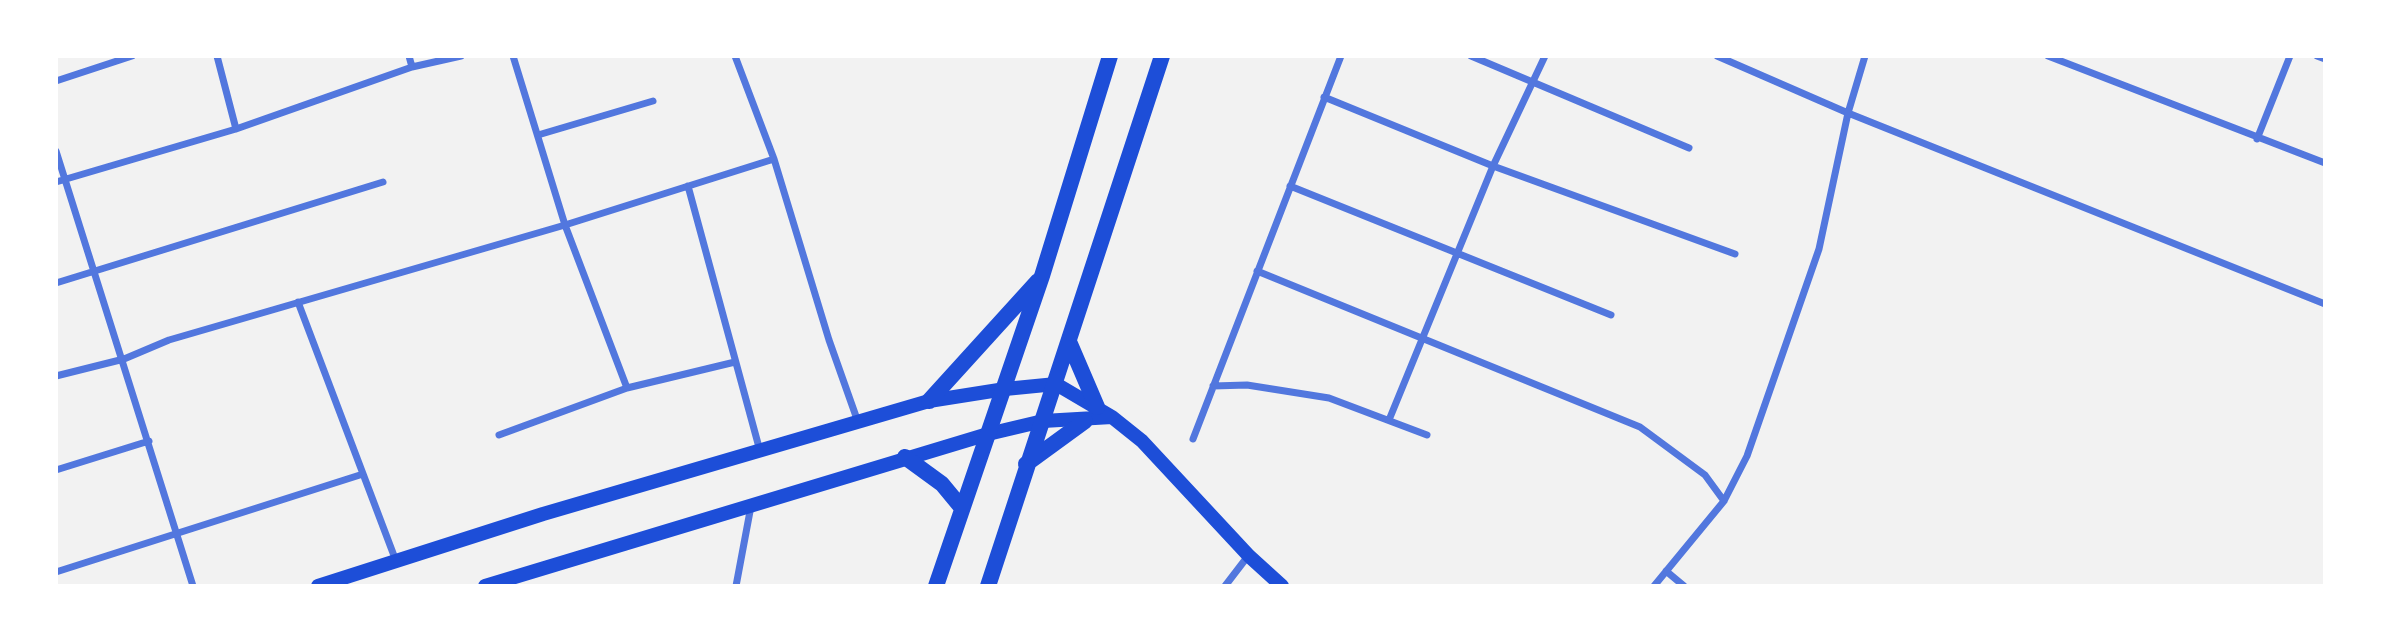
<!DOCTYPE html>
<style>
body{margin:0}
#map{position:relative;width:2381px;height:642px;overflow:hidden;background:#f2f2f2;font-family:"Crimson Pro",serif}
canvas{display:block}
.frame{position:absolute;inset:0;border:58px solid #fff;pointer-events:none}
</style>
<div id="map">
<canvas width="2381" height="642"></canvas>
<div class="frame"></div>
</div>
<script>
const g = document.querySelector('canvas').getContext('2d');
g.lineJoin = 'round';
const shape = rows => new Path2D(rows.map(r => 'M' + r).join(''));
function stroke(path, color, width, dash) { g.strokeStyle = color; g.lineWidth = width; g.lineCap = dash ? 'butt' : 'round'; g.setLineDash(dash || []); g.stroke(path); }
const minor = shape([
 [217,56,236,129],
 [409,56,412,67],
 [513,56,565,225,627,388],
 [735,56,774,159,829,340,858,422],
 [1471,56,1689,148],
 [1717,56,1848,113,2325,304],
 [2048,56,2325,163],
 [2317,56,2325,59],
 [56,81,132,56],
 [1324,97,1493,166,1735,254],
 [538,135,653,101],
 [2257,139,2290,56],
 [56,151,193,586],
 [56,182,236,129,412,67,461,56],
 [688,186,760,451],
 [1290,186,1611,315],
 [1257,271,1640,427,1705,475,1724,501],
 [56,283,383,182],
 [298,302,396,561],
 [56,376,124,359,169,340,565,225,774,159],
 [1213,386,1247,385,1329,398,1427,435],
 [1389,420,1493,166,1545,56],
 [499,435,627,388,735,362],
 [1193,439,1341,56],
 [56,470,149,441],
 [1666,571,1684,586],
 [56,572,363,474],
 [736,586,751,506],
 [1225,586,1248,556],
 [1654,586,1724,501,1747,456,1819,249,1848,113,1865,56]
]);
const secondary = shape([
 [318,586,543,514,929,401,1005,389,1056,384,1112,417,1142,441,1249,556,1282,586],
 [485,586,988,434,1043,421,1112,417]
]);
const primary = shape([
 [1070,344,1097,407],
 [929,401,1038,281],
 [905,457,942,484,961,507],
 [1026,464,1085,421],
 [936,586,1042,276,1110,56],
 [988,586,1162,56]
]);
stroke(minor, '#5277de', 7);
stroke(secondary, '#1d4ed8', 14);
stroke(primary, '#1d4ed8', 16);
</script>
